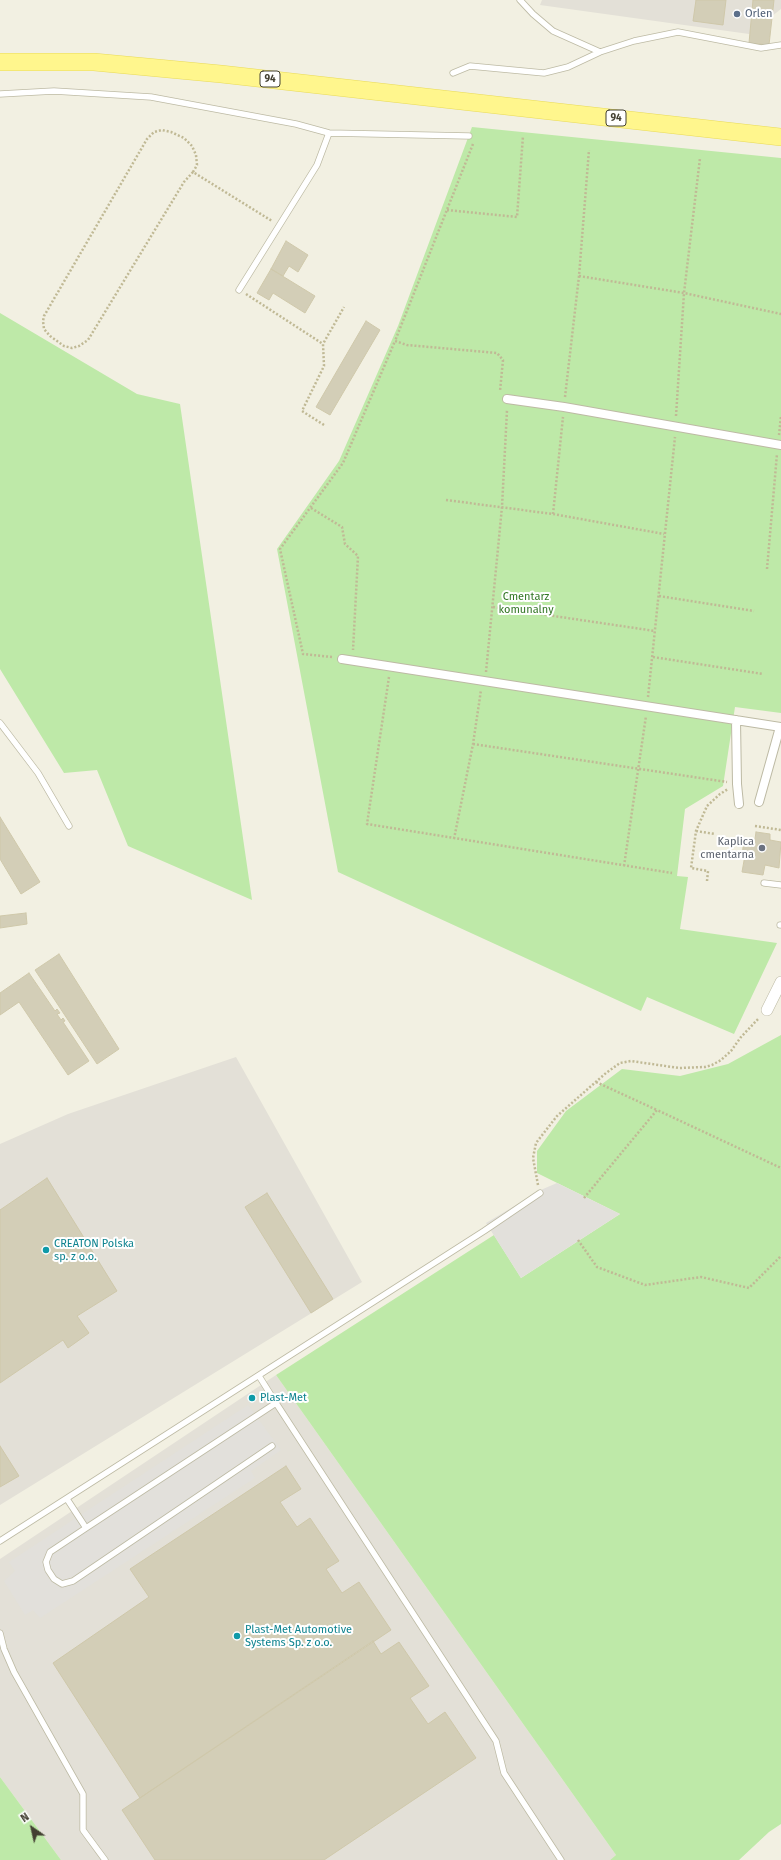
<!DOCTYPE html>
<style>
body{margin:0}
#map{position:relative;width:781px;height:1860px;overflow:hidden;background:#f2f0e2;font-family:"Fira Sans",sans-serif}
canvas{display:block}
.north{position:absolute;left:12px;top:1808px;width:40px;height:40px;-webkit-text-stroke:3px #fff;paint-order:stroke;rotate:326deg;font-size:11px;font-weight:700;line-height:16px;text-align:center;color:#434032}
.north::after{content:'';display:block;margin:auto;width:14px;height:18px;background:#434032;clip-path:polygon(50% 0,100% 100%,50% 72%,0 100%)}
</style>
<div id="map">
<canvas width="781" height="1860"></canvas>
<div class="north">N</div>
</div>
<script>
const g = document.querySelector('canvas').getContext('2d');
g.lineJoin = 'round';
function paint(path, color) { g.fillStyle = color; g.fill(path, 'evenodd'); }
const shape = rows => new Path2D(rows.map(r => 'M' + r).join(''));
function stroke(path, color, width, dash) { g.strokeStyle = color; g.lineWidth = width; g.lineCap = dash ? 'butt' : 'round'; g.setLineDash(dash || []); g.stroke(path); }
function write(font, color, halo, rows, align = 'center') {
  g.font = font + ' "Fira Sans",sans-serif'; g.lineWidth = 4; g.setLineDash([]); g.textBaseline = 'middle'; g.strokeStyle = halo; g.fillStyle = color; for (const [text, x, y, turn = 0] of rows) {
    g.save(); g.translate(x, y); g.rotate((+turn || 0) * Math.PI / 180); g.textAlign = isNaN(turn) ? turn : align; if (halo) g.strokeText(text, 0, 0); g.fillText(text, 0, 0); g.restore();
  }
}
const industrial = shape([
 [542,0,781,0,781,9,749,34,540,5],
 [236,1057,362,1282,0,1505,0,1144,68,1114],
 [276,1375,616,1855,610,1860,61,1860,0,1777,0,1559]
]);
const green = shape([
 [472,127,781,158,781,713,735,707,723,786,685,809,677,876,688,877,680,929,777,943,734,1034,647,997,641,1011,338,872,277,549,339,461,398,326],
 [0,313,137,394,180,404,252,900,128,846,97,770,64,773,0,669],
 [781,1035,781,1824,769,1832,739,1860,610,1860,616,1855,276,1375,494,1235,521,1278,620,1214,537,1173,537,1151,566,1111,622,1069,680,1076,728,1064],
 [0,1777,61,1860,0,1860]
]);
const parking = shape([
 [557,1183,620,1214,521,1278,486,1223,543,1189],
 [248,1405,281,1450,251,1471,255,1478,40,1618,33,1610,25,1615,4,1581,15,1571,9,1562]
]);
const building = shape([
 [696,0,726,0,723,25,693,21,696,0],
 [753,0,774,0,769,45,749,43,753,0],
 [286,241,308,255,298,272,289,266,283,276,271,269,286,241],
 [271,269,315,296,305,313,273,293,269,300,257,293,271,269],
 [366,321,380,330,330,415,316,407,366,321],
 [0,817,40,882,21,894,0,859,0,817],
 [756,832,770,834,770,840,781,842,779,868,765,865,763,875,742,872,745,855,742,855,744,840,751,841,755,839,756,832],
 [26,913,27,924,0,928,0,916,26,913],
 [59,954,119,1049,97,1064,35,970,59,954],
 [29,973,55,1011,57,1009,60,1013,57,1014,61,1020,63,1018,65,1021,63,1022,89,1061,68,1075,19,1002,0,1015,0,993,29,973],
 [47,1178,117,1291,77,1316,89,1333,68,1348,63,1340,0,1383,0,1210,47,1178],
 [267,1193,333,1299,311,1313,245,1207,267,1193],
 [0,1446,19,1476,0,1487,0,1446],
 [286,1466,301,1489,280,1502,297,1527,310,1518,339,1561,326,1569,342,1593,359,1582,391,1630,140,1798,53,1663,149,1597,130,1569,286,1466],
 [373,1641,381,1654,399,1642,429,1686,410,1698,428,1724,445,1712,476,1758,324,1860,155,1860,122,1810,373,1641]
]);
const path = shape([
 [473,144,395,341,407,345,497,353,503,360,500,391],
 [193,172,184,182,88,340,79,346,72,348,64,346,50,336,44,329,43,321,44,316,147,139,154,132,162,130,171,132,184,138,192,146,196,155,197,165,193,172,272,221],
 [447,210,517,217,523,136],
 [579,276,684,293,781,314],
 [246,294,323,344],
 [565,397,579,276,589,150],
 [676,416,684,293,700,158],
 [324,425,302,411,324,366,323,344,344,307],
 [779,435,781,416],
 [446,500,553,514,664,534],
 [311,508,342,527,345,544,358,556,353,650],
 [553,514,563,417],
 [767,569,777,454],
 [659,596,754,611],
 [493,607,655,631],
 [332,657,303,654,280,549,343,463,395,341],
 [653,657,763,674],
 [486,672,502,507,507,410],
 [389,677,367,824,672,873],
 [648,697,675,437],
 [473,744,727,782],
 [755,826,781,830],
 [696,831,715,834],
 [454,839,473,744,481,690],
 [624,866,646,716],
 [707,881,708,871,691,868,696,831,707,806,720,794,728,789],
 [596,1082,657,1110],
 [538,1185,533,1158,536,1143,557,1116,606,1073,620,1063,631,1061,679,1068,705,1067,712,1065,721,1060,731,1051,741,1037,759,1018],
 [584,1198,657,1110,781,1168],
 [578,1240,597,1267,645,1285,701,1277,749,1288,781,1256]
]);
const service = shape([
 [520,0,533,14,553,31,600,52,634,41,678,32,761,48,781,45],
 [453,73,470,66,544,73,568,67,600,52],
 [0,94,54,91,151,97,296,124,329,133,469,136],
 [239,290,317,165,329,133],
 [0,723,38,773,69,826],
 [764,883,781,885],
 [780,925,781,925],
 [276,1403,496,1741,504,1773,561,1860],
 [67,1499,86,1528,50,1552,46,1562,48,1570,54,1579,62,1584,73,1581,272,1446],
 [86,1528,276,1403,259,1376],
 [0,1541,484,1231,540,1193],
 [0,1633,4,1649,14,1672,83,1794,83,1830,105,1860]
]);
const pedestrian = shape([
 [507,399,564,407,781,445],
 [342,659,781,727],
 [736,720,737,784,739,804],
 [759,802,780,727]
]);
const minor = shape([
 [767,1010,781,982]
]);
const primary = shape([
 [0,62,94,62,221,74,781,137]
]);
const markers = [
 [737,14,4,"#5c6f8a"],
 [762,848,4,"#6b7280"],
 [46,1250,4,"#0f9aa8"],
 [252,1398,4,"#0f9aa8"],
 [237,1636,4,"#0f9aa8"]
];
const shields = [
 [270,79,20],
 [616,118,20]
];
const shieldNames = [
 ["94",270,79],
 ["94",616,118]
];
const serviceNames = [
 ["Orlen",745,14]
];
const parkNames = [
 ["Cmentarz",526,597],
 ["komunalny",526,610]
];
const worshipNames = [
 ["Kaplica",754,842],
 ["cmentarna",754,855]
];
const cultureNames = [
 ["CREATON Polska",54,1244],
 ["sp. z o.o.",54,1257],
 ["Plast-Met",260,1398],
 ["Plast-Met Automotive",245,1630],
 ["Systems Sp. z o.o.",245,1643]
];
paint(industrial, '#e3e0d7');
paint(green, '#bee9a8');
paint(parking, '#e2e0db');
paint(building, '#d3ceb7');
stroke(building, '#cfc8aa', 1);
stroke(service, '#bdbaa4', 7);
stroke(pedestrian, '#bdbaa4', 10);
stroke(minor, '#bdbaa4', 12);
stroke(primary, '#e8da5a', 18);
stroke(path, '#c0b995', 2.5, [2, 2]);
stroke(service, '#fff', 5.5);
stroke(pedestrian, '#fff', 8);
stroke(minor, '#fff', 11);
stroke(primary, '#fff68d', 17);
for (const [x, y, r, color] of markers) { const dot = new Path2D(); dot.arc(x, y, r, 0, 2 * Math.PI); g.fillStyle = color; g.fill(dot); stroke(dot, '#fff', 1.5); }
for (const [x, y, w] of shields) { const box = new Path2D(); box.roundRect(x - w / 2, y - 8, w, 16, 3); g.fillStyle = '#fff'; g.fill(box); stroke(box, '#434032', 1); }
write('bold 10px', '#434032', null, shieldNames);
write('11px', '#4e5e75', '#fff', serviceNames, 'left');
write('11px', '#327624', '#fff', parkNames);
write('11px', '#5b616d', '#fff', worshipNames, 'right');
write('11px', '#0d838f', '#fff', cultureNames, 'left');
</script>
